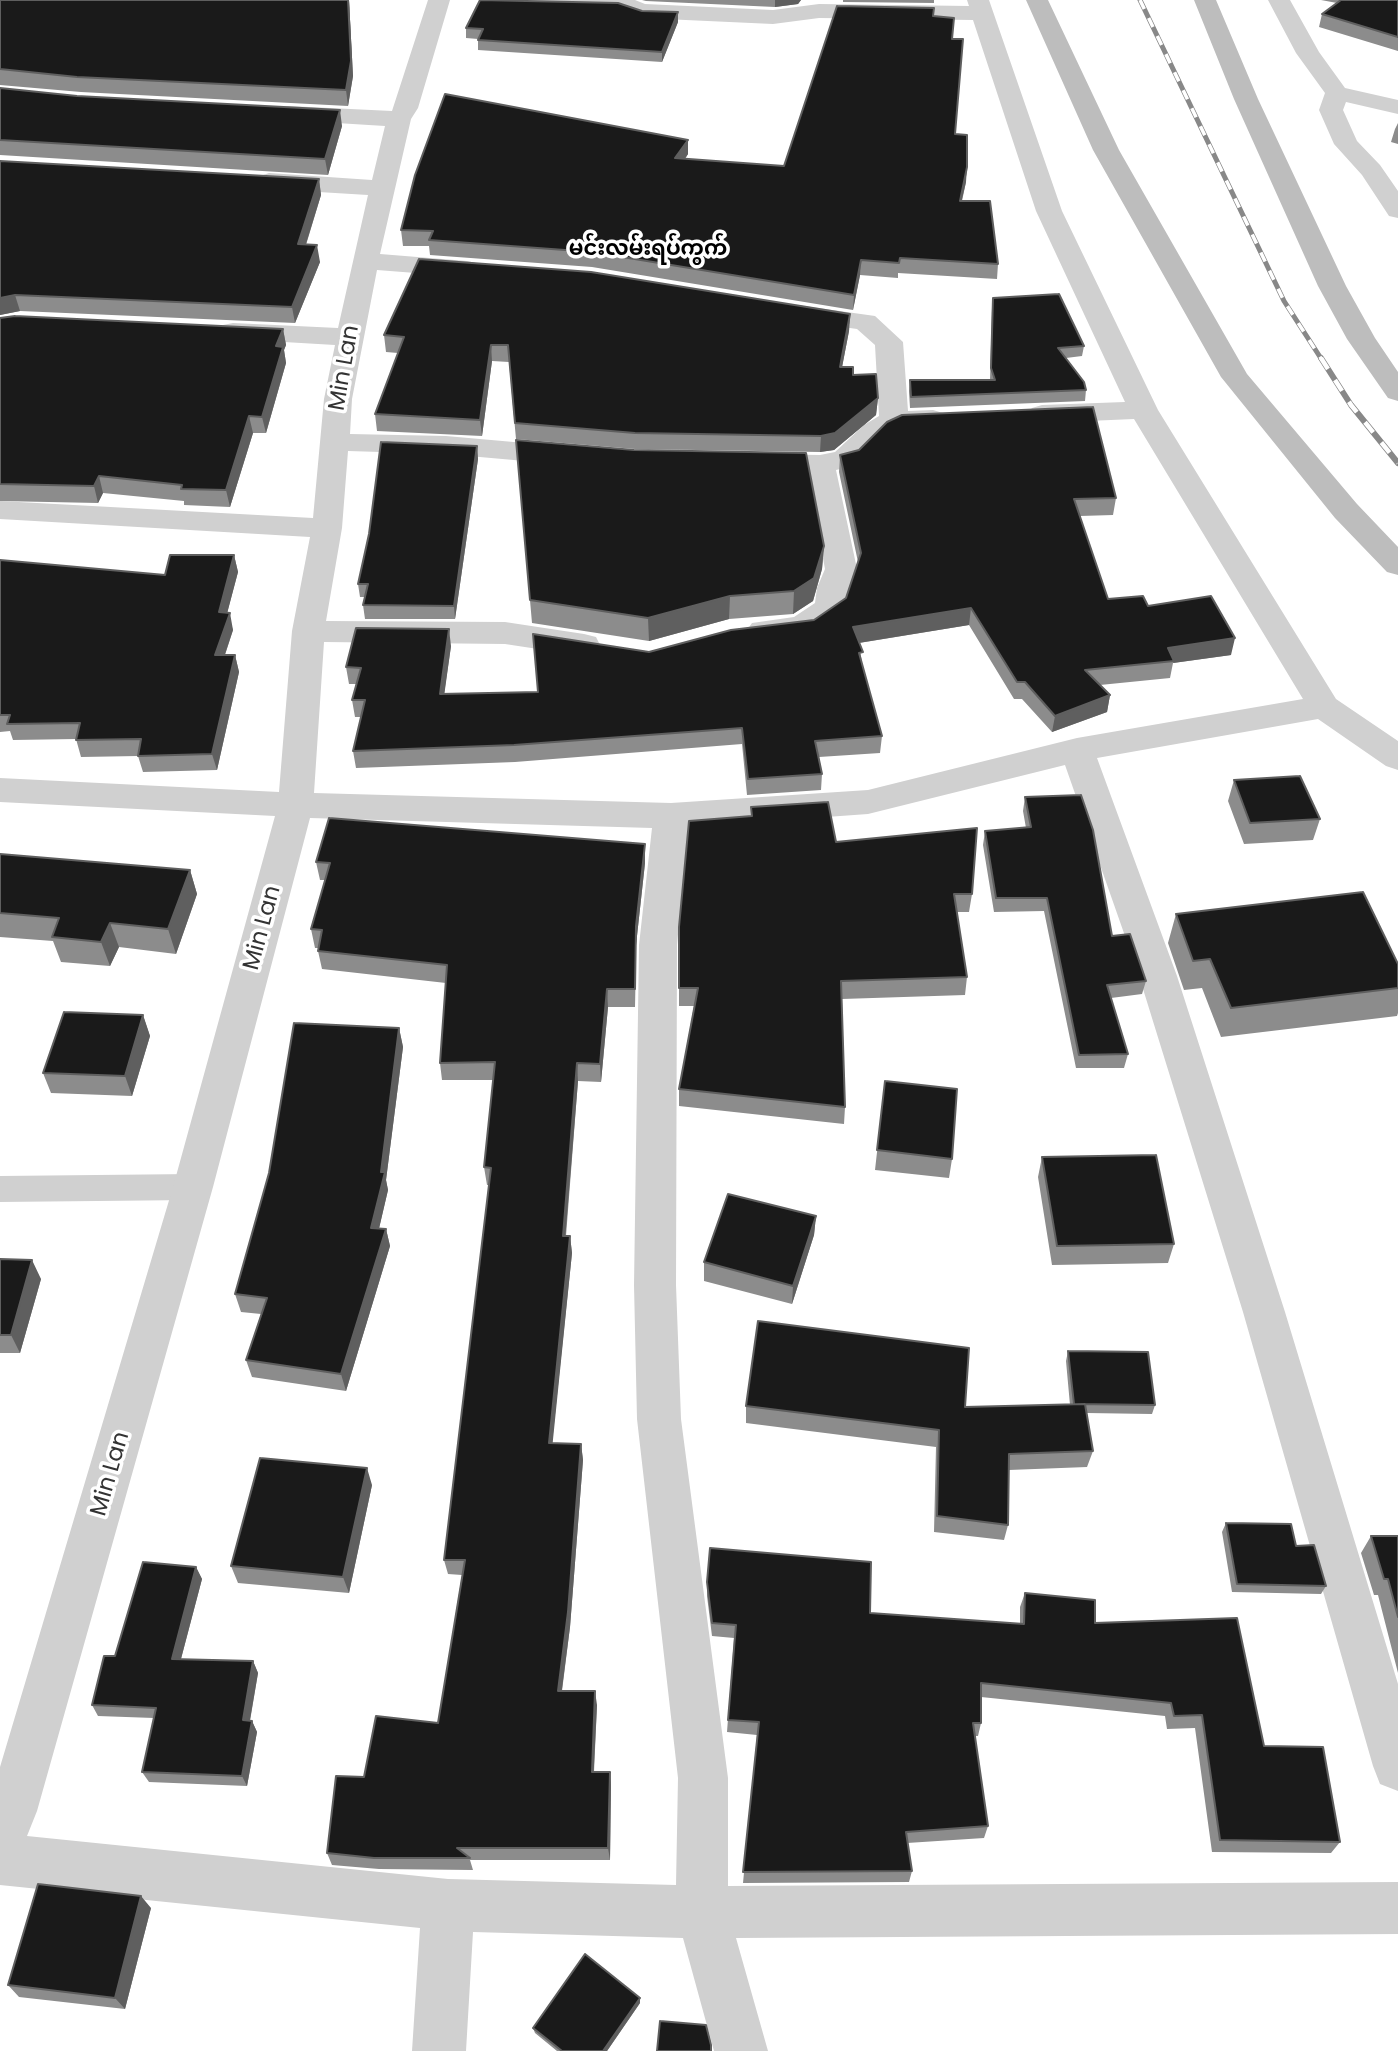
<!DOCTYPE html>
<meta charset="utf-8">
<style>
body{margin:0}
canvas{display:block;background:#fff}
</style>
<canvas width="1398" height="2051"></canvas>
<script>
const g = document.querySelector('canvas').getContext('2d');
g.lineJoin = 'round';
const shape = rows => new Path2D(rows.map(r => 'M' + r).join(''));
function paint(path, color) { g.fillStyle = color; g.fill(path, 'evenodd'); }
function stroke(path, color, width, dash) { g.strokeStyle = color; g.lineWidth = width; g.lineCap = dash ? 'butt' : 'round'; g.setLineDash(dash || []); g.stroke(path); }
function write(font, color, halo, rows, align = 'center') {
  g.font = font + ' Poppins,"Noto Sans Myanmar",sans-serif'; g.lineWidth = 7; g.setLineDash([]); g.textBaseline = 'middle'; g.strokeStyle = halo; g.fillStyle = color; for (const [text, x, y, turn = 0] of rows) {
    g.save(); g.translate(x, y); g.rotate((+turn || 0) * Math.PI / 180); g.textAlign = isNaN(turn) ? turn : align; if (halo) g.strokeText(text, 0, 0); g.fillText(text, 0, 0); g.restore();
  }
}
const lane = shape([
 [193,1174,204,1178,209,1187,204,1196,193,1200,0,1202,0,1176,193,1174]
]);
const street = shape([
 [428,0,450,0,418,108,411,119,380,254,467,261,476,263,480,269,476,275,467,277,377,270,352,399,350,434,446,436,570,447,581,450,585,456,581,462,570,465,446,454,348,451,342,528,326,621,505,622,584,634,596,637,600,645,596,653,584,656,505,644,324,642,314,793,671,803,868,790,1077,738,1303,699,1134,419,1042,423,1032,420,1027,414,1032,408,1042,405,1125,402,1036,211,973,20,819,18,773,24,642,18,619,10,496,7,485,0,635,0,645,4,773,10,819,4,969,6,967,0,989,0,1062,211,1158,410,1336,699,1398,741,1398,770,1386,766,1318,719,1097,758,1177,976,1285,1312,1398,1684,1398,1791,1380,1784,1373,1766,1243,1312,1139,976,1065,765,868,814,688,827,677,945,676,1285,681,1419,728,1778,728,1886,1398,1882,1398,1934,736,1938,768,2051,714,2051,683,1938,473,1932,466,2051,412,2051,420,1928,0,1885,0,1767,173,1187,275,816,0,802,0,778,279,792,292,631,310,537,0,519,0,501,313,518,324,399,335,345,233,339,223,337,219,331,223,325,233,323,338,328,368,195,269,189,260,186,256,181,260,176,269,173,372,180,385,126,288,120,279,118,276,113,279,108,288,106,392,111,428,0],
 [310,818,652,828,639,945,634,1285,637,1419,678,1778,676,1885,448,1879,27,1836,37,1811,213,1187,310,818],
 [1268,0,1290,0,1319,52,1345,88,1398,100,1398,114,1346,102,1343,110,1357,141,1380,165,1398,191,1398,218,1389,216,1362,175,1334,144,1319,110,1325,93,1296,53,1268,0],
 [797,305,875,316,903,342,908,411,933,410,943,413,948,419,943,425,933,428,900,429,884,437,856,465,836,470,857,569,849,588,847,607,842,614,813,634,763,641,752,637,747,630,752,623,794,617,815,603,817,588,825,569,807,473,756,472,745,469,741,463,745,457,756,454,820,455,835,452,864,425,879,416,875,345,857,329,787,319,783,313,787,307,797,305]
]);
const secondary = shape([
 [1026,0,1048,0,1119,150,1247,374,1357,504,1398,547,1398,575,1387,572,1335,518,1221,377,1093,150,1026,0],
 [1194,0,1216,0,1258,99,1346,286,1375,338,1398,372,1398,401,1388,398,1347,339,1318,286,1234,99,1194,0]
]);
const railFar1 = shape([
 [1140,0,1284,301,1322,360]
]);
const rail = shape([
 [1321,358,1351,405,1398,463]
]);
const wall = shape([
 [0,0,349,0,353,76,348,106,81,92,0,85],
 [642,0,801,0,798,4,775,7,646,1],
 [843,0,934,0,934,3,843,2],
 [1321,0,1398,0,1398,51,1319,27,1322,14,1337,3],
 [642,11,678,12,678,22,662,62,478,50,478,39,466,38,466,28],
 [933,16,952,39,955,134,966,182,962,201,998,264,997,279,898,273,898,278,860,275,853,310,592,267,430,255,429,246,403,246,401,230,688,140,688,154,685,159,784,166],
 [0,88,342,126,328,175,0,155],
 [1398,123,1398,144,1391,142,1395,129],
 [0,161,319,179,321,195,306,245,320,262,295,323,20,311,0,315],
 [993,298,1084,346,1082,356,1066,358,1086,390,1085,401,910,408,909,391,910,380,990,380,992,308],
 [850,314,849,331,842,367,853,375,878,398,876,415,834,450,820,452,635,449,516,439,509,362,492,361,482,436,377,431,375,414,398,353,386,352,384,335],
 [0,318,283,329,286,345,284,350,286,363,266,433,253,433,230,507,184,505,184,501,103,493,98,503,0,501],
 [516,440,824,546,822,569,813,601,793,614,729,619,649,641,532,623],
 [477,446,478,459,455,619,365,619,363,605,365,597,360,597,358,584],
 [840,455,1116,498,1113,515,1080,516,1108,599,1148,606,1231,655,1173,663,1170,678,1100,685,1110,695,1107,712,1052,732,1022,699,1014,699,969,625,859,643,862,663,882,736,880,753,819,757,822,774,821,790,747,795,742,744,515,762,356,768,353,751,361,717,355,717,352,700,356,684,349,684,346,667,451,646,444,694,538,692,649,652,814,620,846,598,858,562,839,472],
 [234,555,238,572,227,613,233,630,225,655,235,655,239,672,217,770,143,772,138,756,81,757,76,739,13,740,10,731,0,732,0,560,165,575],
 [1234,780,1320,819,1313,840,1244,844,1228,801],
 [1025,797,1112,936,1146,981,1142,994,1111,998,1128,1054,1124,1068,1076,1068,1044,911,994,912,983,845,985,831,1026,828,1023,811],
 [751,807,836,842,972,894,969,912,957,912,967,977,965,995,842,999,845,1107,844,1124,679,1106,679,1089,694,1006,679,1006,679,988,751,816],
 [645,844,645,863,636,945,635,1007,608,1007,601,1082,578,1081,566,1236,570,1236,572,1253,552,1443,581,1444,583,1460,570,1627,562,1691,597,1705,594,1772,610,1772,611,1785,610,1860,470,1860,473,1870,379,1869,332,1865,327,1853,364,1777,438,1723,462,1575,448,1574,444,1560,489,1185,487,1185,484,1167,493,1080,442,1080,440,1063,446,983,322,969,318,951,319,948,315,948,311,929,325,880,320,880,316,862],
 [0,854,190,870,197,894,176,954,119,947,110,966,61,962,53,941,0,937],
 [1176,914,1398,964,1398,1013,1397,1016,1221,1037,1202,988,1184,990,1168,943],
 [143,1015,150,1036,132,1096,51,1093,43,1073],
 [399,1028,403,1047,386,1180,388,1190,379,1228,386,1229,390,1246,346,1391,252,1377,246,1360,261,1314,241,1312,235,1294],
 [885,1081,952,1159,949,1178,875,1170],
 [1042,1157,1174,1244,1168,1263,1052,1265,1038,1177],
 [816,1216,814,1235,792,1304,704,1281,704,1262],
 [0,1259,41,1279,20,1353,0,1353],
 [1068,1351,1155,1405,1152,1414,1087,1413,1093,1451,1087,1467,1009,1470,1008,1525,1004,1540,934,1532,936,1447,746,1423,746,1406,965,1407,1070,1405,1066,1361],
 [372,1485,349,1593,238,1583,231,1566],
 [1226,1523,1296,1546,1326,1586,1321,1594,1232,1592,1222,1532],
 [1371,1536,1398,1536,1398,1673,1378,1595,1374,1595,1361,1553],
 [196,1567,202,1579,181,1659,253,1661,258,1673,250,1721,252,1721,257,1732,247,1786,149,1782,142,1772,154,1718,98,1716,92,1705,115,1656],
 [707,1582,870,1613,1020,1624,1020,1607,1025,1593,1095,1623,1264,1746,1340,1842,1331,1853,1212,1852,1195,1728,1167,1729,1165,1716,981,1697,981,1723,978,1736,975,1736,988,1826,984,1838,907,1843,912,1871,909,1882,743,1883,757,1735,727,1732,734,1638,712,1636,707,1596],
 [151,1908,125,2009,19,1997,8,1985],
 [640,2003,607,2051,557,2051,535,2033,533,2028]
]);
const shadedWall = shape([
 [348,0,349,0,353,76,348,106,346,90],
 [775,0,801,0,798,4,775,7],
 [678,12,678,22,662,62,662,52],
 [340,110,342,126,328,175,325,159],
 [688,140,688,154,675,173,675,158],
 [967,167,966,182,958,216,960,201],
 [319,179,321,195,301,260,298,244],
 [317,245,320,262,295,323,292,307],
 [861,260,860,275,853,310,854,295],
 [15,295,20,311,0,315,0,298],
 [850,314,849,331,839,383,840,367],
 [283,329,286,345,284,350,286,363,266,433,262,417,276,346],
 [491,345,492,361,482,436,480,420],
 [878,398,876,415,834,450,820,452,821,436],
 [249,416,253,433,230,507,226,490],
 [477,446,478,459,455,619,454,606],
 [99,476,103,493,98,503,94,486],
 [824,546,822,569,813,601,793,614,794,591],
 [234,555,238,572,223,629,219,612],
 [730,596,729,619,649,641,648,618],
 [971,608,969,625,852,644,853,627],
 [230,613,233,630,219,672,215,655],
 [449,629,451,646,442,711,440,694],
 [1235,638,1231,655,1173,663,1174,661,1168,648],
 [235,655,239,672,217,770,212,754],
 [1110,695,1107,712,1052,732,1055,716],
 [645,844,645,863,636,945,635,1007,636,926],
 [190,870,197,894,176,954,168,929],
 [110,923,119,947,110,966,101,942],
 [607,989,608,1007,601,1082,600,1064],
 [143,1015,150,1036,132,1096,125,1076],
 [399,1028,403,1047,386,1180,388,1190,375,1246,371,1228,381,1172],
 [577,1063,578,1081,564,1253,563,1236],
 [816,1216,814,1235,792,1304,793,1286],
 [386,1229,390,1246,346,1391,341,1374],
 [570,1236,572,1253,551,1459,549,1443],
 [32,1260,41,1279,20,1353,11,1335],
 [581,1444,583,1460,570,1627,560,1704,558,1691],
 [367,1468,372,1485,349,1593,343,1577],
 [196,1567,202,1579,178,1670,172,1659],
 [253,1661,258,1673,248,1731,243,1720],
 [595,1691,597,1705,593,1785,592,1772],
 [252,1721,257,1732,247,1786,242,1776],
 [610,1772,611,1785,610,1860,608,1848],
 [141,1896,151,1908,125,2009,115,1998],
 [640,1998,640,2003,607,2051,603,2051]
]);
const building = shape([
 [0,0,348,0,351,61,346,90,77,77,0,69,0,0],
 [480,0,618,3,642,11,678,12,662,52,478,40,483,29,466,28,480,0],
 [1341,0,1398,0,1398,37,1322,14,1341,0],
 [837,6,934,8,933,16,954,18,952,39,963,39,955,134,967,135,967,167,960,201,990,201,998,264,900,258,899,263,861,260,854,295,592,252,429,240,433,231,401,230,415,175,445,94,688,140,675,158,784,166,837,6],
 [0,88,77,96,340,110,325,159,0,140,0,88],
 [0,161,319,179,298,244,317,245,292,307,15,295,0,298,0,161],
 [419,259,591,272,850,314,840,367,853,367,853,375,876,374,878,398,835,433,821,436,635,433,515,423,508,345,491,345,480,420,375,414,404,337,384,335,419,259],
 [1059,294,1084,346,1058,348,1084,382,1086,390,911,397,910,380,995,380,991,368,993,298,1059,294],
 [15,316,283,329,276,346,283,347,262,417,249,416,226,490,181,489,182,485,99,476,94,486,0,484,0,318,15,316],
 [1093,407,1116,498,1074,499,1108,599,1143,596,1148,606,1211,596,1235,638,1168,648,1174,661,1085,670,1110,695,1055,716,1025,682,1017,682,971,608,853,627,863,652,859,653,882,736,815,741,822,774,748,779,742,728,514,745,353,751,365,700,352,700,361,668,346,667,356,628,449,629,440,694,538,692,533,634,649,652,731,630,814,620,846,598,861,553,840,455,859,450,887,422,902,415,1093,407],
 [516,440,634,450,806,453,824,546,814,578,794,591,730,596,648,618,530,600,516,440],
 [381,442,477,446,454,606,363,605,368,584,358,584,369,534,381,442],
 [170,555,234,555,219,612,230,613,215,655,235,655,212,754,138,756,141,739,76,740,80,723,7,724,10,715,0,715,0,560,165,575,170,555],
 [1300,776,1320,819,1250,823,1234,780,1300,776],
 [1081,795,1093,830,1112,936,1130,934,1146,981,1107,985,1128,1054,1079,1055,1047,898,996,898,985,831,1031,827,1025,797,1081,795],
 [828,802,836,842,977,828,972,894,954,894,967,977,841,981,845,1107,679,1089,698,988,679,988,679,927,689,821,752,816,751,807,828,802],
 [329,818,645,844,636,926,635,989,607,989,600,1064,577,1063,563,1236,570,1236,549,1443,581,1444,568,1612,558,1691,595,1691,592,1772,610,1772,608,1848,457,1848,470,1858,374,1858,327,1853,336,1776,364,1777,376,1716,438,1723,465,1560,444,1560,491,1168,484,1167,495,1062,440,1063,447,965,318,951,322,930,311,929,330,863,316,862,329,818],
 [0,854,190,870,168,929,110,923,101,942,52,937,59,918,0,913,0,854],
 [1363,892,1398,964,1398,988,1231,1008,1210,959,1193,961,1176,914,1363,892],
 [64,1012,143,1015,125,1076,43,1073,64,1012],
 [294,1023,399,1028,381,1172,385,1172,371,1228,386,1229,341,1374,246,1360,267,1298,235,1294,269,1173,294,1023],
 [885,1081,957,1089,952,1159,877,1150,885,1081],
 [1156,1155,1174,1244,1057,1246,1042,1157,1156,1155],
 [728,1194,816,1216,793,1286,704,1262,728,1194],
 [0,1259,32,1260,11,1335,0,1335,0,1259],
 [758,1321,969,1348,965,1407,1085,1404,1093,1451,1009,1454,1008,1525,937,1516,939,1430,746,1406,758,1321],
 [1068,1351,1148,1352,1155,1405,1074,1404,1068,1351],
 [260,1458,367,1468,343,1577,231,1566,260,1458],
 [1226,1523,1291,1524,1296,1546,1314,1545,1326,1586,1237,1584,1226,1523],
 [1371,1536,1398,1536,1398,1617,1388,1579,1384,1579,1371,1536],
 [710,1548,871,1562,870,1613,1024,1624,1025,1593,1095,1600,1095,1623,1237,1618,1264,1746,1323,1747,1340,1842,1220,1840,1202,1715,1174,1716,1171,1703,981,1683,981,1723,973,1723,988,1826,906,1832,912,1871,743,1872,759,1722,728,1720,736,1625,712,1623,707,1582,710,1548],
 [143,1562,196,1567,172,1659,253,1661,243,1720,252,1721,242,1776,142,1772,156,1708,92,1705,104,1656,115,1656,143,1562],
 [38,1884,141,1896,115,1998,8,1985,38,1884],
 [585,1954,640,1998,603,2051,562,2051,533,2028,585,1954],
 [660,2021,706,2025,711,2045,711,2051,657,2051,660,2021]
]);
const farQuarternames = [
 ["မင်းလမ်းရပ်ကွက်",648,250]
];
const streetNames = [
 ["Min Lan",345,368,-80],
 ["Min Lan",263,928,-75],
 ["Min Lan",111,1474,-74]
];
paint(lane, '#d0d0d0');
paint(street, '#d0d0d0');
paint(secondary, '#bdbdbd');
stroke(railFar1, '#888', 5);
stroke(rail, '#888', 6);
stroke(railFar1, '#fff', 3.5, [10]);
stroke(rail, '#fff', 4.5, [13]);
paint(wall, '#8c8c8c');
paint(shadedWall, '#5f5f5f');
paint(building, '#1a1a1a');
stroke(building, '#5f5f5f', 2);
write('bold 21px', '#000', '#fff', farQuarternames);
write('23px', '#333', '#fff', streetNames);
</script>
